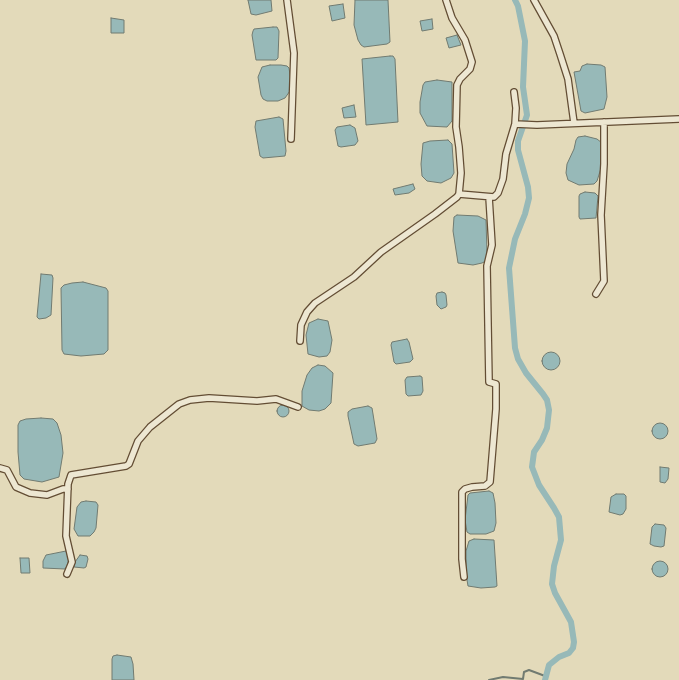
<!DOCTYPE html>
<style>
body{margin:0}
canvas{display:block;background:#e3daba}
</style>
<canvas width="679" height="680"></canvas>
<script>
const g = document.querySelector('canvas').getContext('2d');
g.lineJoin = 'round';
function paint(path, color) { g.fillStyle = color; g.fill(path, 'evenodd'); }
const shape = rows => new Path2D(rows.map(r => 'M' + r).join(''));
function stroke(path, color, width, dash) { g.strokeStyle = color; g.lineWidth = width; g.lineCap = dash ? 'butt' : 'round'; g.setLineDash(dash || []); g.stroke(path); }
const water = shape([
 [248,0,271,0,272,11,256,15,251,14,248,0],
 [355,0,388,0,390,42,387,44,364,47,361,45,358,40,354,25,355,0],
 [343,4,345,18,332,21,329,6,343,4],
 [111,18,124,20,124,33,111,33,111,18],
 [432,19,433,29,422,31,420,21,432,19],
 [273,27,277,27,279,31,278,58,276,60,256,60,252,35,253,31,254,29,273,27],
 [457,35,461,45,449,48,446,38,457,35],
 [390,56,393,56,395,59,398,122,366,125,362,59,390,56],
 [587,64,601,65,605,67,607,97,604,109,585,113,581,111,574,72,580,71,582,66,587,64],
 [270,65,281,65,287,66,289,68,292,88,285,98,278,101,267,101,263,99,261,95,258,77,262,67,270,65],
 [437,80,452,82,452,121,447,127,427,126,420,113,420,102,423,85,425,82,437,80],
 [354,105,356,117,344,118,342,108,354,105],
 [279,117,283,119,286,151,285,156,263,158,260,156,255,127,256,121,279,117],
 [350,125,355,128,358,141,355,145,341,147,338,146,335,130,337,127,350,125],
 [585,136,597,139,602,143,602,165,597,181,594,184,579,185,568,180,566,173,567,164,574,149,576,140,578,137,585,136],
 [448,140,452,144,454,173,451,178,441,183,427,181,422,176,421,164,423,143,430,141,448,140],
 [413,184,415,189,409,193,395,195,393,189,413,184],
 [585,192,595,193,598,196,596,218,580,219,579,217,579,196,580,194,585,192],
 [457,215,478,216,486,220,487,254,486,261,482,263,473,265,458,263,453,231,454,217,457,215],
 [41,274,52,275,53,278,51,315,46,318,39,319,37,317,41,274],
 [83,282,106,288,108,291,108,350,104,354,81,356,64,354,62,350,61,288,64,285,72,283,83,282],
 [442,292,445,293,446,295,447,305,446,307,441,309,437,305,436,296,437,293,442,292],
 [318,319,328,321,332,340,330,352,327,356,319,357,308,354,306,335,309,323,318,319],
 [407,339,409,342,413,359,410,362,396,364,394,362,391,345,392,342,407,339],
 '542 361a9 9 0 1 1 18 0a9 9 0 1 1-18 0Z',
 [318,365,325,366,333,373,331,403,325,409,319,411,309,410,302,406,302,391,307,375,312,368,318,365],
 [420,376,422,377,423,391,421,395,408,396,406,394,405,380,407,377,420,376],
 '277 411a6 6 0 1 1 12 0a6 6 0 1 1-12 0Z',
 [368,406,372,408,373,414,377,439,375,443,358,446,354,444,348,416,348,412,352,409,368,406],
 [41,418,53,419,57,423,61,435,63,453,59,477,42,482,24,479,20,475,18,452,18,425,20,421,26,419,41,418],
 '652 431a8 8 0 1 1 16 0a8 8 0 1 1-16 0Z',
 [660,467,669,468,668,479,665,483,660,482,660,467],
 [489,491,493,493,495,503,496,523,494,531,486,534,470,534,467,532,465,520,468,495,470,493,489,491],
 [616,494,624,494,626,496,626,509,623,514,620,515,609,512,611,497,616,494],
 [86,501,96,502,98,505,96,528,94,532,90,536,78,536,74,529,77,507,81,502,86,501],
 [655,524,664,525,666,528,664,546,661,547,654,546,650,544,652,527,655,524],
 [474,539,494,540,497,586,495,587,481,588,468,586,466,574,466,551,469,541,474,539],
 [66,551,69,559,67,566,65,569,43,568,43,561,46,555,66,551],
 [80,555,87,556,88,559,86,567,84,568,74,567,75,562,80,555],
 [20,558,29,558,30,573,21,573,20,558],
 '652 569a8 8 0 1 1 16 0a8 8 0 1 1-16 0Z',
 [117,655,131,657,133,664,134,680,112,680,112,659,113,656,117,655]
]);
const stream = shape([
 [489,680,503,677,523,679,524,672,529,670,545,676]
]);
const canal = shape([
 [515,0,518,6,525,41,523,87,527,115,518,141,518,150,528,187,529,198,525,214,515,239,509,268,515,348,518,359,526,373,543,394,547,400,549,410,547,428,542,440,534,452,532,467,539,485,554,508,559,517,561,540,554,566,552,584,555,593,571,622,574,642,573,648,569,653,559,657,549,665,545,680]
]);
const street = shape([
 [287,0,294,53,291,139],
 [534,0,554,36,560,54,568,79,574,123],
 [514,92,516,108,515,124,537,125,679,119],
 [459,194,494,197,498,193,503,179,506,154,515,124],
 [596,294,604,281,601,215,604,164,604,122],
 [300,341,301,325,307,312,315,303,354,277,381,252,435,214,457,197,459,194,461,173,459,147,456,127,457,85,460,79,470,69,472,62,465,40,452,18,446,0],
 [0,468,7,470,16,487,30,493,47,495,63,489,68,489],
 [67,574,72,562,66,536,68,484,71,475,126,466,129,464,138,441,150,427,179,404,190,400,209,398,257,401,276,399,298,407],
 [464,577,462,559,462,492,465,489,472,487,485,486,490,482,496,409,496,384,489,382,487,266,492,245,489,197]
]);
paint(water, '#97b9b8');
stroke(water, '#717b71', 1);
stroke(stream, '#717b71', 2);
stroke(canal, '#97b9b8', 6);
stroke(street, '#634d34', 8);
stroke(street, '#ede7d2', 5.5);
</script>
